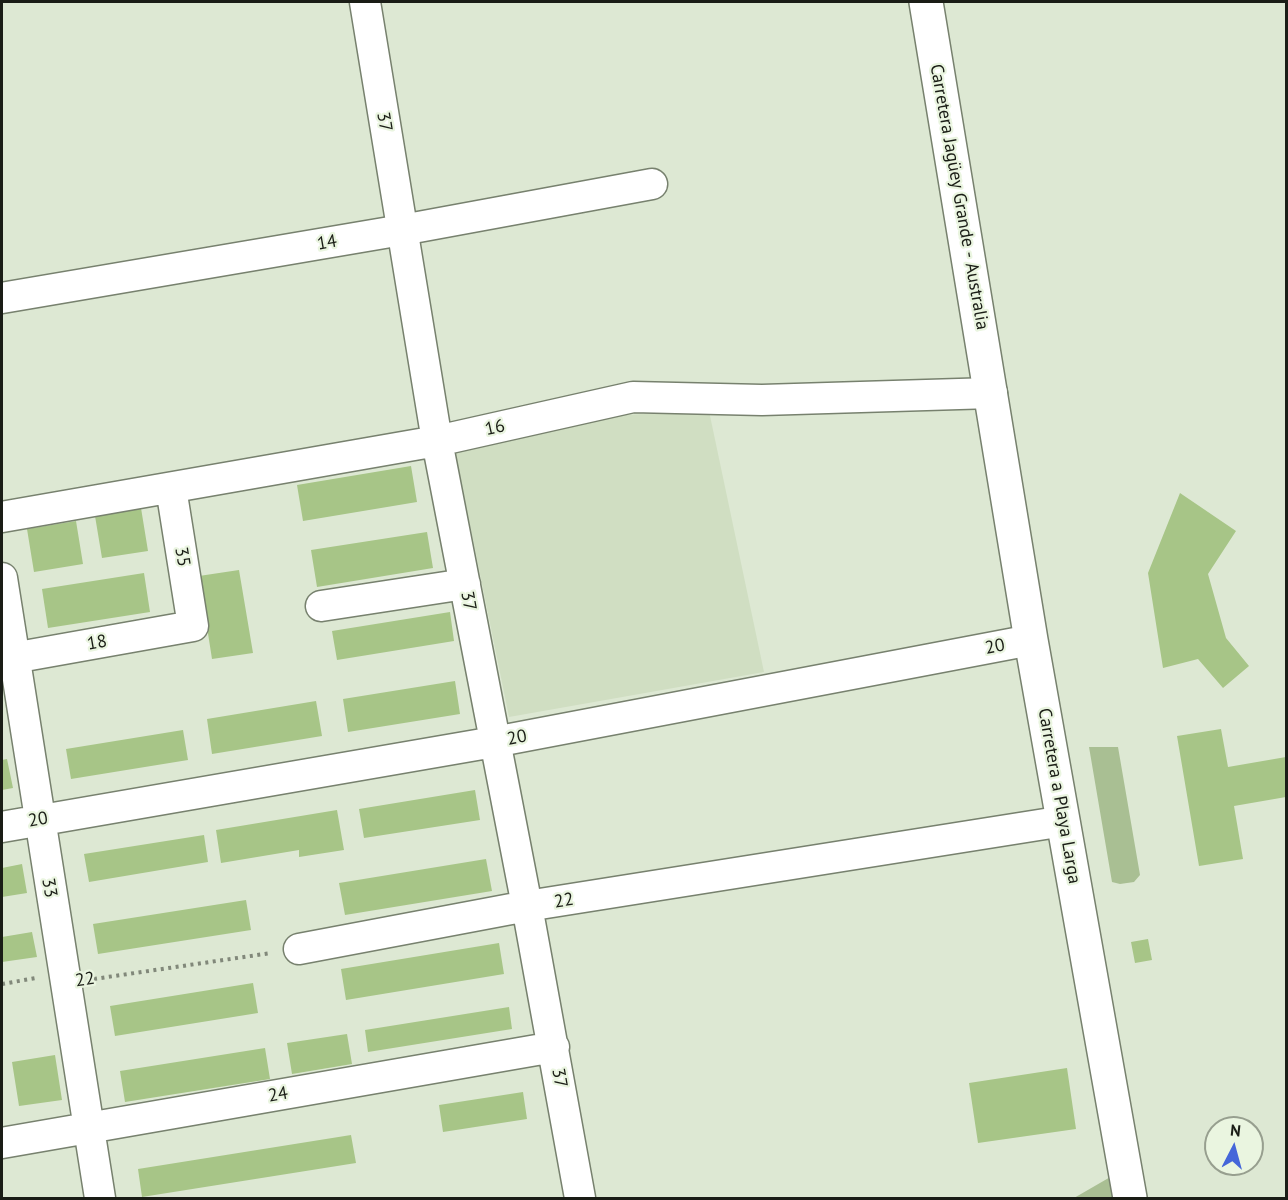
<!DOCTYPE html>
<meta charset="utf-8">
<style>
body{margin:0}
#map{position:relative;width:1288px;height:1200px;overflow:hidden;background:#dde8d3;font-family:"PT Sans",sans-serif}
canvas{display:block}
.frame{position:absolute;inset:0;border:3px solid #1a1d16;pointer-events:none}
.north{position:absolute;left:1204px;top:1116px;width:60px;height:60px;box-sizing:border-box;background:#eaf5e0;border:2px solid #979f8f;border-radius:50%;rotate:6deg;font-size:16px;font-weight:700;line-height:24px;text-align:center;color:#1a1d16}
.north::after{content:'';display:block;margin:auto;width:21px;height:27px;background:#4566d9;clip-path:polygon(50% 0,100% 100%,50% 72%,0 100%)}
</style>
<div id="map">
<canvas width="1288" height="1200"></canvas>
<div class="frame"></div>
<div class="north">N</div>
</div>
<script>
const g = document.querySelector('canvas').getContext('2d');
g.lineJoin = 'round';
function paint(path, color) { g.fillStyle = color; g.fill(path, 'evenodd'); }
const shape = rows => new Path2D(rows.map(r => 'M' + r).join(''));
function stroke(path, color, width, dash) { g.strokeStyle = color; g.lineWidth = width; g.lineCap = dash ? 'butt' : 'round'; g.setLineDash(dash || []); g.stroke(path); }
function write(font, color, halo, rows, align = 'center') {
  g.font = font + ' "PT Sans",sans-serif'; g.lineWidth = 4.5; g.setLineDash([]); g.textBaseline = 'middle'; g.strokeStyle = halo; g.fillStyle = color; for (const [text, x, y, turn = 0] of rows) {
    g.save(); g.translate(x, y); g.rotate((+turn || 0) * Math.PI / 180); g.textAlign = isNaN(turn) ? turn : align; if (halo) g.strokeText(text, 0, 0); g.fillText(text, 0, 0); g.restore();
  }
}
const built = shape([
 [709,411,764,672,509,717,455,451,623,415]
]);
const green = shape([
 [1089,747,1118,747,1140,875,1134,882,1120,884,1112,882],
 [1119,1172,1120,1198,1074,1198]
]);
const building = shape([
 [411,466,417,502,303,521,297,485],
 [1180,493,1236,531,1208,574,1226,638,1249,666,1223,688,1198,659,1163,668,1148,573],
 [141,508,148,551,102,558,95,516],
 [76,521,83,564,34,572,27,529],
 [427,532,433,568,317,587,311,550],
 [239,570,253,653,212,659,199,576],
 [144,573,150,612,48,628,42,589],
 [450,612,454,641,337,660,332,631],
 [455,681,460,714,348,732,343,699],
 [316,701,322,736,212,754,207,719],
 [1221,729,1228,767,1286,757,1286,797,1234,806,1243,859,1199,866,1177,736],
 [183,730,188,760,71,779,66,749],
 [7,759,13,788,2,790,2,760],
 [475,790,480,820,364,838,359,809],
 [337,810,344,850,299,857,299,850,221,863,216,830],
 [204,835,208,862,89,882,84,854],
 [486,859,492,891,345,915,339,883],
 [22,864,27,893,2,897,2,868],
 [246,900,251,930,98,954,93,924],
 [32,932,37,957,2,962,2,937],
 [1148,939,1152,960,1135,963,1131,942],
 [499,943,504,974,346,1000,341,969],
 [253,983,258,1013,115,1036,110,1006],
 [509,1007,512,1029,368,1052,365,1030],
 [347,1034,352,1064,292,1074,287,1043],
 [265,1048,270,1079,125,1102,120,1071],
 [55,1055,62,1100,19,1106,12,1062],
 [1067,1068,1076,1129,978,1143,969,1083],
 [523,1092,527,1119,443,1132,439,1105],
 [351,1135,356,1163,142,1197,138,1169]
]);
const path = shape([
 [94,979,271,953],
 [2,984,36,978]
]);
const street = shape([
 [365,2,437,441,527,906,580,1198],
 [2,298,402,230,652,184],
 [2,517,437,441,633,397,762,400,992,393],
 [2,578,100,1198],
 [321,606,465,584],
 [2,660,193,626,171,488],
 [2,827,494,742,1031,640],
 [299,949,527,906,1064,821],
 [2,1143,554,1047]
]);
const secondary = shape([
 [926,2,1031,640,1130,1198]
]);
const streetNames = [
 ["37",384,122,81],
 ["Carretera Jagüey Grande - Australia",959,197,80],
 ["14",327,243,-10],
 ["16",495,428,-13],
 ["35",182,557,81],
 ["37",468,601,80],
 ["18",97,643,-10],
 ["20",995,647,-11],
 ["20",517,738,-11],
 ["Carretera a Playa Larga",1059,796,80],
 ["20",38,820,-10],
 ["33",49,888,81],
 ["22",564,901,-9],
 ["22",85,980,-8],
 ["37",559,1078,80],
 ["24",278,1095,-10]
];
paint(built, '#d0dec2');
paint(green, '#a9bf93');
paint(building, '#a7c587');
stroke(street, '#77816e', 33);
stroke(secondary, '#77816e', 36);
stroke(path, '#81887a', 4, [3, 4.5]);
stroke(street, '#fff', 30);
stroke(secondary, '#fff', 33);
write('18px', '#1a1d16', '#eaf5e0', streetNames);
</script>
